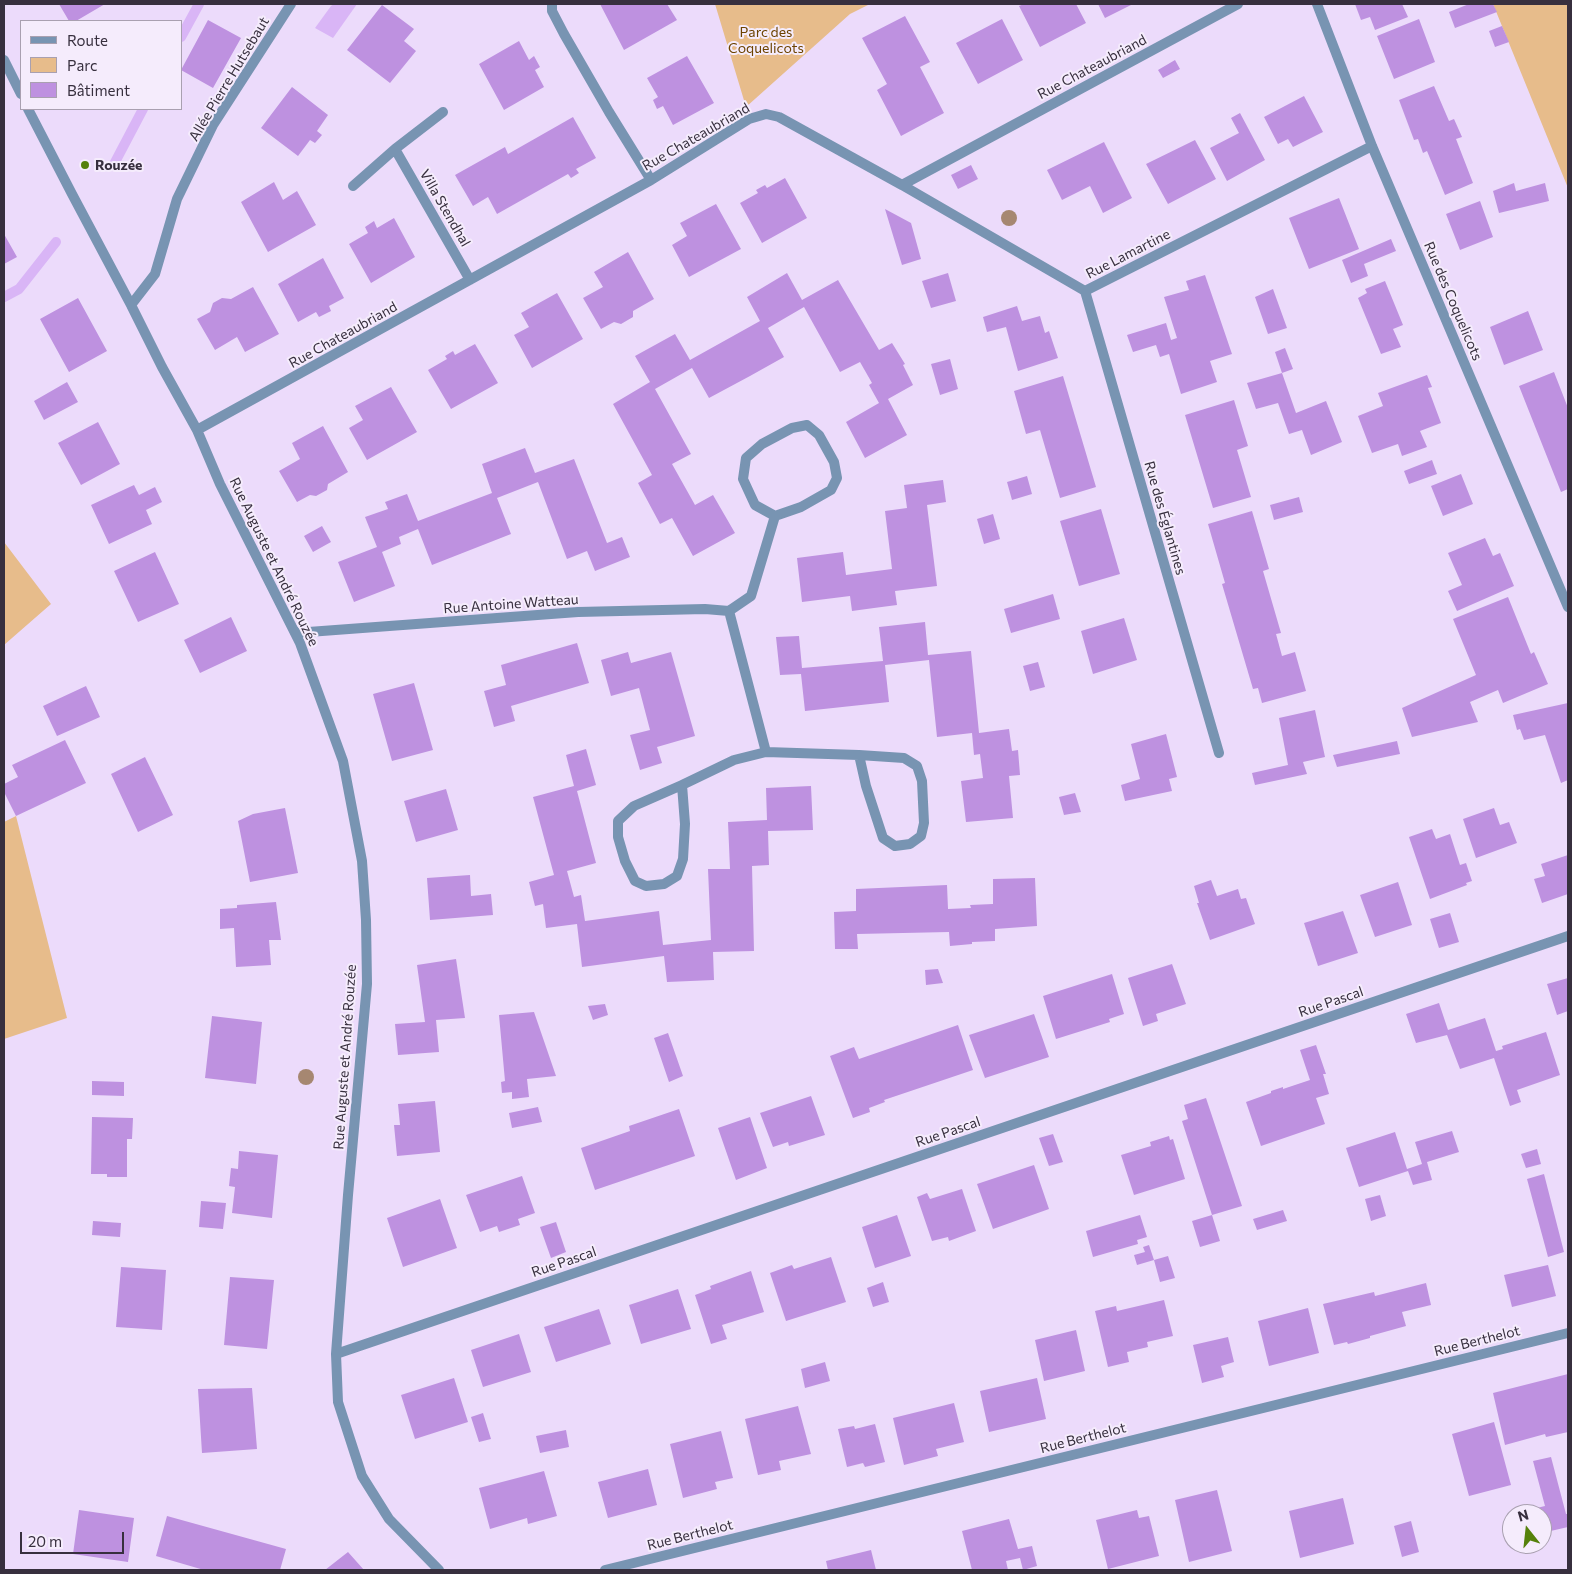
<!DOCTYPE html>
<meta charset="utf-8">
<style>
body{margin:0}
#map{position:relative;width:1572px;height:1574px;overflow:hidden;background:#ecdbfb;font-family:Commissioner,sans-serif}
canvas{display:block}
.frame{position:absolute;inset:0;border:5px solid #372f3e;pointer-events:none}
.legend{position:absolute;left:20px;top:20px;width:162px;height:90px;box-sizing:border-box;background:#f5ecfc;border:1px solid #a9a0b0;margin:0;padding:6px 9px;list-style:none;font-size:15px;color:#372f3e}
.legend li{display:flex;align-items:center;gap:10px;height:25px}
.legend b{width:25px;border:1px solid #a9a0b0}
.north{position:absolute;left:1502px;top:1504px;width:50px;height:50px;box-sizing:border-box;background:#f5ecfc;border:1px solid #a9a0b0;border-radius:50%;rotate:344deg;font-size:14px;font-weight:700;line-height:20px;text-align:center;color:#372f3e}
.north::after{content:'';display:block;margin:auto;width:18px;height:22px;background:#55810b;clip-path:polygon(50% 0,100% 100%,50% 72%,0 100%)}
.scale{position:absolute;left:20px;top:1532px;width:104px;height:22px;box-sizing:border-box;border:2px solid #372f3e;border-top:0;padding-left:6px;font-size:15px;line-height:18px;white-space:nowrap;color:#372f3e;-webkit-text-stroke:4px #f5ecfc;paint-order:stroke}
</style>
<div id="map">
<canvas width="1572" height="1574"></canvas>
<div class="frame"></div>
<ul class="legend">
<li><b style="height:6px;background:#7894b2"></b>Route</li>
<li><b style="height:14px;background:#e7bc8b"></b>Parc</li>
<li><b style="height:14px;background:#be91e0"></b>Bâtiment</li>
</ul>
<div class="north">N</div>
<div class="scale">20 m</div>
</div>
<script>
const g = document.querySelector('canvas').getContext('2d');
g.lineJoin = 'round';
function paint(path, color) { g.fillStyle = color; g.fill(path, 'evenodd'); }
const shape = rows => new Path2D(rows.map(r => 'M' + r).join(''));
function stroke(path, color, width, dash) { g.strokeStyle = color; g.lineWidth = width; g.lineCap = dash ? 'butt' : 'round'; g.setLineDash(dash || []); g.stroke(path); }
function write(font, color, halo, rows, align = 'center') {
  g.font = font + ' Commissioner,sans-serif'; g.lineWidth = 4; g.setLineDash([]); g.textBaseline = 'middle'; g.strokeStyle = halo; g.fillStyle = color; for (const [text, x, y, turn = 0] of rows) {
    g.save(); g.translate(x, y); g.rotate((+turn || 0) * Math.PI / 180); g.textAlign = isNaN(turn) ? turn : align; if (halo) g.strokeText(text, 0, 0); g.fillText(text, 0, 0); g.restore();
  }
}
const green = shape([
 [715,4,870,4,850,14,746,107],
 [1493,4,1568,4,1568,188],
 [4,542,51,604,4,645],
 [16,816,67,1018,4,1039,4,822]
]);
const water = shape([
 [334,4,357,4,333,38,315,28,331,6]
]);
const stream = shape([
 [181,37,199,4],
 [113,166,143,109],
 [4,297,19,289,56,242]
]);
const building = shape([
 [59,4,105,4,76,21,69,21],
 [600,4,667,4,677,20,624,50],
 [1024,4,1076,4,1086,23,1040,47,1019,6],
 [1098,4,1133,4,1105,18],
 [1355,4,1402,4,1408,17,1375,30,1370,17,1361,20],
 [1469,4,1493,4,1497,12,1455,28,1449,12],
 [382,5,414,29,404,41,416,51,390,83,347,50],
 [905,16,930,62,920,67,944,113,901,136,877,90,887,84,862,38],
 [1002,19,1023,60,978,84,956,43],
 [1419,19,1435,62,1394,79,1377,36],
 [208,20,241,38,213,88,181,70],
 [1502,26,1509,42,1495,47,1489,31],
 [519,41,529,60,534,56,540,67,535,70,544,87,504,110,479,64],
 [687,56,714,103,673,125,663,106,657,109,653,100,658,97,647,78],
 [1175,60,1180,69,1163,78,1158,70],
 [1434,86,1449,121,1454,119,1462,137,1456,139,1473,183,1445,195,1427,151,1423,153,1418,139,1414,140,1399,100],
 [292,87,328,115,317,131,322,135,315,143,310,140,298,156,261,128],
 [1304,96,1323,132,1293,147,1288,139,1278,144,1264,117],
 [1240,113,1265,160,1227,181,1210,148,1239,133,1231,118],
 [573,117,596,158,576,169,579,173,571,178,568,174,497,214,488,197,473,206,455,175,505,147,508,154],
 [1195,140,1216,179,1168,204,1146,164],
 [1104,142,1132,198,1103,213,1090,186,1062,200,1047,170],
 [971,165,978,179,958,189,951,175],
 [785,178,807,218,762,243,740,203,758,193,756,190,765,185,767,188],
 [274,182,283,200,297,191,316,225,268,252,241,202],
 [1514,183,1516,191,1545,183,1549,201,1499,213,1493,191],
 [1339,198,1359,249,1309,269,1289,218],
 [1480,201,1493,237,1460,250,1446,214],
 [716,204,741,249,689,277,672,245,687,236,680,223],
 [885,209,911,223,921,259,902,265],
 [394,218,415,257,371,283,349,244,368,233,365,227,374,221,377,228],
 [4,234,17,257,4,264],
 [1391,239,1396,251,1364,264,1368,276,1351,283,1342,260],
 [628,252,654,299,633,311,633,317,621,324,614,322,601,329,583,298,603,287,594,272],
 [323,258,344,298,329,306,331,311,319,317,316,312,298,322,278,284],
 [787,273,802,300,838,280,879,350,892,343,905,364,903,365,913,385,888,399,907,435,865,458,846,422,879,403,869,385,872,383,860,362,840,372,804,307,768,328,784,357,750,376,709,398,692,368,655,389,691,454,672,464,695,505,713,495,735,533,693,556,672,518,660,524,638,483,652,475,613,404,650,382,635,356,675,334,690,360,760,321,747,297],
 [948,273,956,301,931,308,922,281],
 [1205,275,1232,354,1210,361,1217,382,1181,394,1169,354,1160,357,1156,345,1133,352,1127,335,1166,323,1171,340,1177,338,1164,297,1189,290,1186,281],
 [1385,281,1403,325,1393,329,1401,347,1381,354,1358,298,1367,293,1365,289],
 [253,287,279,334,245,352,237,337,215,350,197,319,210,312,213,303,222,298,231,299],
 [1273,289,1287,328,1268,334,1255,297],
 [557,293,583,339,532,368,514,335,529,327,521,313],
 [78,298,107,351,69,372,40,319],
 [1017,306,1022,321,1040,316,1045,333,1049,331,1058,358,1018,371,1006,327,987,332,983,317],
 [1528,311,1543,350,1504,365,1490,327],
 [475,344,498,383,451,409,428,370,447,359,445,356,453,351,455,355],
 [1285,348,1293,369,1282,373,1275,352],
 [950,359,958,389,940,395,931,364],
 [1554,372,1568,408,1568,489,1561,492,1519,386],
 [1282,373,1296,413,1326,401,1342,442,1311,455,1302,430,1289,434,1278,403,1256,409,1247,383],
 [1427,375,1432,387,1428,388,1441,423,1420,431,1427,447,1402,456,1398,444,1372,453,1358,416,1383,406,1378,393],
 [1063,376,1096,487,1060,498,1040,430,1026,434,1014,391],
 [67,382,78,402,44,420,34,401],
 [391,387,417,432,367,460,349,428,363,420,355,406],
 [1234,400,1248,446,1237,450,1251,497,1213,508,1185,415],
 [98,422,120,464,81,485,58,443],
 [323,426,348,472,328,484,327,490,316,496,310,495,297,502,279,471,300,459,292,443],
 [525,448,535,473,574,459,607,543,622,537,630,557,595,571,587,551,567,559,538,482,497,498,511,534,432,565,418,529,399,537,401,544,382,552,395,586,354,602,338,562,377,547,365,517,388,509,385,502,407,494,418,521,492,493,482,464],
 [1432,460,1437,474,1409,484,1404,471],
 [1461,474,1473,504,1443,516,1431,486],
 [1027,476,1032,494,1012,500,1007,482],
 [943,480,946,502,927,505,937,586,895,591,897,605,874,608,852,611,850,596,802,602,797,558,843,552,846,575,892,569,885,511,907,508,904,485],
 [134,485,139,495,155,487,162,502,146,510,152,524,109,544,91,505],
 [1299,497,1303,512,1274,520,1270,505],
 [1101,509,1120,574,1079,586,1060,521],
 [1252,511,1269,569,1263,571,1281,633,1276,634,1282,656,1295,652,1306,691,1262,703,1258,688,1253,689,1222,584,1225,583,1208,524],
 [993,514,1000,539,984,544,977,519],
 [322,526,331,542,313,552,304,536],
 [1485,538,1493,556,1500,553,1514,586,1457,611,1448,591,1462,585,1448,553],
 [155,552,179,604,138,622,114,571],
 [1053,594,1060,619,1011,633,1004,609],
 [1508,597,1531,654,1534,652,1548,684,1503,703,1498,690,1470,702,1478,722,1412,737,1402,708,1476,675,1453,619],
 [231,617,247,651,200,673,184,640],
 [1124,618,1137,660,1093,674,1081,631],
 [925,622,928,655,971,651,979,733,1009,729,1012,751,1018,750,1020,775,1009,776,1013,818,966,822,961,781,983,778,980,754,974,755,972,733,937,737,929,660,885,665,889,702,805,711,801,674,780,675,776,637,799,636,802,668,883,661,879,627],
 [577,643,589,683,511,706,515,721,494,727,484,691,506,685,501,665],
 [628,652,631,663,671,652,695,736,657,747,662,763,640,770,630,735,650,730,639,688,611,696,601,660],
 [1038,662,1045,687,1030,691,1023,666],
 [414,683,433,750,392,761,373,694],
 [86,686,100,717,57,736,43,706],
 [1568,703,1568,780,1561,783,1545,735,1524,740,1520,729,1517,730,1513,715],
 [1315,710,1325,757,1303,762,1307,774,1255,785,1252,773,1288,765,1279,718],
 [1166,734,1177,777,1169,779,1172,791,1125,801,1121,785,1140,779,1131,744],
 [65,740,86,783,16,816,4,792,4,784,18,777,12,765],
 [1397,741,1400,754,1337,767,1333,755],
 [586,749,596,785,577,791,596,863,567,871,574,897,581,895,585,921,659,911,663,945,711,940,708,869,730,869,728,822,767,820,766,788,811,786,813,830,768,831,769,865,752,866,754,951,713,952,714,980,667,982,664,956,582,967,577,924,546,928,543,904,535,906,529,882,554,875,533,797,574,786,566,755],
 [145,757,173,815,138,832,111,774],
 [446,789,458,830,416,842,404,801],
 [1075,793,1081,812,1064,815,1059,797],
 [285,808,298,873,250,882,238,821,253,814],
 [1494,808,1500,825,1509,822,1517,843,1476,858,1463,819],
 [1432,829,1436,839,1450,834,1460,865,1466,863,1472,881,1466,883,1467,885,1430,899,1409,837],
 [1568,855,1568,894,1542,903,1534,879,1545,876,1541,864],
 [470,875,471,896,491,894,493,915,430,920,427,878],
 [1035,878,1037,926,995,929,995,941,972,942,972,944,950,946,949,932,857,934,858,949,835,949,834,912,856,911,856,889,947,885,948,909,971,908,970,905,993,904,993,879],
 [1211,880,1217,896,1238,889,1241,899,1246,898,1255,924,1210,940,1197,903,1199,903,1194,886],
 [1398,882,1412,925,1375,937,1360,895],
 [276,902,281,940,269,940,271,965,236,967,234,928,220,929,220,909,237,908,237,905],
 [1343,911,1358,953,1318,966,1304,923],
 [1450,913,1459,942,1439,948,1430,919],
 [456,959,465,1018,436,1020,439,1052,398,1055,395,1024,425,1022,417,965],
 [1172,964,1186,1004,1156,1014,1158,1021,1143,1026,1128,978],
 [938,969,943,983,926,985,925,970],
 [1112,974,1124,1014,1109,1019,1110,1022,1056,1039,1043,996],
 [1568,978,1568,1011,1557,1015,1547,984],
 [1439,1003,1448,1030,1485,1018,1496,1051,1503,1049,1502,1046,1546,1032,1560,1075,1517,1090,1521,1102,1510,1106,1494,1058,1460,1069,1447,1035,1416,1043,1406,1014],
 [605,1004,608,1015,593,1020,588,1006],
 [534,1012,556,1076,527,1079,529,1097,512,1099,512,1092,502,1093,501,1082,505,1081,499,1015],
 [1034,1014,1049,1057,985,1078,969,1035],
 [212,1016,262,1022,256,1084,205,1078],
 [958,1025,973,1070,884,1100,885,1102,869,1108,870,1112,853,1118,830,1056,854,1047,859,1059],
 [668,1033,683,1076,669,1082,654,1038],
 [1316,1045,1326,1074,1323,1074,1329,1094,1316,1098,1325,1124,1261,1146,1246,1102,1271,1093,1271,1091,1283,1087,1283,1089,1310,1080,1300,1050],
 [92,1081,124,1082,124,1096,92,1095],
 [811,1096,825,1135,789,1146,788,1142,773,1147,760,1113],
 [1206,1098,1242,1206,1212,1215,1182,1121,1188,1119,1184,1105],
 [435,1101,440,1152,397,1156,394,1125,400,1125,398,1104],
 [538,1107,542,1122,512,1128,509,1113],
 [679,1109,695,1156,595,1190,581,1148,630,1131,629,1126],
 [92,1117,133,1118,132,1139,127,1139,127,1177,107,1177,107,1174,91,1174],
 [750,1117,767,1168,736,1180,718,1128],
 [1452,1131,1459,1152,1427,1162,1432,1180,1413,1185,1408,1171,1359,1187,1346,1148,1395,1132,1407,1169,1422,1164,1415,1142],
 [1053,1134,1063,1162,1049,1166,1039,1138],
 [1169,1136,1170,1140,1173,1139,1185,1179,1134,1195,1121,1155,1151,1146,1150,1142],
 [1537,1149,1541,1164,1526,1168,1521,1154],
 [239,1151,278,1155,272,1218,232,1213,235,1187,229,1186,231,1168,238,1169],
 [1034,1165,1049,1209,993,1229,977,1184],
 [1544,1174,1564,1252,1548,1257,1527,1179],
 [522,1176,535,1213,518,1219,520,1225,499,1232,497,1226,480,1232,466,1195],
 [962,1189,976,1231,949,1241,948,1237,932,1241,917,1197,927,1193,930,1199],
 [1380,1195,1386,1216,1371,1221,1365,1199],
 [440,1199,457,1248,403,1267,387,1218],
 [201,1201,226,1203,223,1229,199,1227],
 [1283,1210,1287,1221,1257,1230,1253,1219],
 [897,1215,911,1256,875,1268,862,1227],
 [1140,1215,1147,1237,1137,1240,1138,1244,1093,1257,1086,1231],
 [1212,1215,1220,1241,1200,1247,1192,1221],
 [93,1221,121,1223,120,1237,92,1235],
 [556,1222,566,1252,551,1258,540,1227],
 [1149,1245,1154,1260,1137,1265,1134,1255,1145,1252,1143,1247],
 [1168,1256,1175,1278,1160,1282,1154,1260],
 [831,1257,846,1302,786,1321,770,1273,792,1265,794,1269],
 [1548,1265,1556,1296,1512,1307,1504,1275],
 [121,1267,166,1270,162,1330,116,1327],
 [751,1271,764,1312,722,1325,727,1339,711,1344,695,1295,711,1289,710,1286],
 [230,1277,274,1280,267,1349,224,1345],
 [883,1282,889,1302,873,1307,867,1288],
 [1426,1283,1431,1305,1402,1312,1406,1326,1370,1336,1370,1338,1348,1344,1347,1342,1334,1345,1323,1304,1374,1292,1375,1296],
 [678,1289,691,1329,641,1344,629,1305],
 [1164,1300,1173,1336,1147,1342,1148,1347,1127,1352,1129,1362,1108,1367,1095,1311,1116,1306,1117,1311],
 [1308,1308,1319,1353,1269,1366,1258,1321],
 [599,1309,611,1344,556,1362,544,1327],
 [1076,1330,1085,1371,1044,1381,1035,1340],
 [519,1334,531,1372,483,1387,471,1350],
 [1228,1337,1234,1362,1221,1366,1224,1377,1202,1383,1193,1345],
 [825,1362,830,1381,805,1388,801,1369],
 [1568,1374,1568,1432,1546,1437,1545,1434,1505,1445,1493,1393],
 [454,1378,468,1422,415,1439,401,1395],
 [1037,1378,1046,1419,989,1432,980,1391],
 [252,1388,257,1449,202,1453,198,1389],
 [954,1403,964,1442,936,1449,938,1456,904,1465,893,1418],
 [798,1406,811,1454,779,1461,781,1470,758,1475,745,1419],
 [483,1413,491,1439,479,1442,471,1417],
 [1494,1422,1511,1485,1469,1496,1452,1434],
 [875,1424,885,1462,865,1467,863,1463,847,1467,838,1429,854,1426,855,1429],
 [566,1430,569,1447,540,1453,536,1436],
 [721,1431,733,1478,715,1482,717,1489,683,1498,670,1444],
 [1551,1457,1566,1514,1568,1514,1568,1527,1542,1533,1542,1514,1516,1513,1545,1506,1533,1461],
 [648,1469,657,1505,608,1518,598,1482],
 [544,1471,557,1516,528,1524,527,1518,490,1529,479,1488],
 [1217,1490,1232,1551,1189,1562,1175,1500],
 [1343,1498,1354,1544,1300,1558,1289,1511],
 [79,1510,134,1518,128,1562,73,1554],
 [1137,1510,1139,1518,1149,1516,1159,1556,1108,1569,1096,1520],
 [167,1516,286,1549,280,1570,204,1570,156,1556],
 [1009,1519,1018,1549,1032,1546,1037,1566,1023,1570,1020,1558,1006,1561,1008,1570,972,1570,962,1531],
 [1411,1521,1419,1552,1402,1557,1394,1526],
 [871,1550,876,1570,828,1570,826,1561],
 [348,1552,364,1570,325,1570]
]);
const minor = shape([
 [552,4,552,11,564,34,609,112,651,180],
 [1317,4,1372,146,1568,607],
 [4,60,21,94],
 [28,109,72,194,131,305,162,367,197,430,220,484,300,643,343,761,362,861,366,920,367,984,348,1195,336,1354,338,1402,362,1476,389,1519,439,1570],
 [395,149,443,112],
 [902,185,1085,291,1372,146],
 [353,186,395,149,470,280],
 [1085,291,1219,753],
 [131,305,155,274,177,199,213,125,291,4],
 [197,430,651,180,749,119,766,114,779,117,902,185,1238,4],
 [295,633,578,612,705,609,729,611,751,596,775,516,801,507,831,490,837,478,834,462,819,435,807,425,792,428,762,444,746,458,743,479,755,505,775,516],
 [766,752,859,755,866,786,883,838,895,846,910,844,921,836,924,823,922,781,917,766,904,758,859,755],
 [682,785,685,824,683,859,677,876,664,884,646,886,635,881,625,861,618,837,618,821,634,806,682,785,734,760,766,752,729,611],
 [336,1354,1568,936],
 [605,1570,1568,1333]
]);
const trees = [
 [1009,218],
 [306,1077]
];
const markers = [
 [85,165,5,"#55810b"]
];
const parkNames = [
 ["Parc des",766,32],
 ["Coquelicots",766,48]
];
const streetNames = [
 ["Rue Chateaubriand",1092,67,-28],
 ["Allée Pierre Hutsebaut",229,79,-59],
 ["Rue Chateaubriand",696,137,-30],
 ["Villa Stendhal",445,208,60],
 ["Rue Lamartine",1128,254,-27],
 ["Rue des Coquelicots",1453,301,67],
 ["Rue Chateaubriand",343,335,-29],
 ["Rue des Églantines",1165,518,74],
 ["Rue Auguste et André Rouzée",274,562,64],
 ["Rue Antoine Watteau",511,604,-4],
 ["Rue Pascal",1331,1002,-19],
 ["Rue Auguste et André Rouzée",345,1057,-86],
 ["Rue Pascal",948,1132,-19],
 ["Rue Pascal",564,1262,-19],
 ["Rue Berthelot",1477,1341,-14],
 ["Rue Berthelot",1083,1438,-14],
 ["Rue Berthelot",690,1535,-14]
];
const poiNames = [
 ["Rouzée",95,165]
];
paint(green, '#e7bc8b');
paint(water, '#d9b5f6');
stroke(stream, '#d9b5f6', 10);
paint(building, '#be91e0');
stroke(minor, '#7894b2', 10);
g.fillStyle = '#a68771';
for (const [x, y] of trees) { g.beginPath(); g.arc(x, y, 8, 0, 2 * Math.PI); g.fill(); }
for (const [x, y, r, color] of markers) { const dot = new Path2D(); dot.arc(x, y, r, 0, 2 * Math.PI); g.fillStyle = color; g.fill(dot); stroke(dot, '#f5ecfc', 2); }
write('14px', '#6c4300', '#f5ecfc', parkNames);
write('14px', '#372f3e', '#f5ecfc', streetNames);
write('bold 14px', '#372f3e', '#f5ecfc', poiNames, 'left');
</script>
